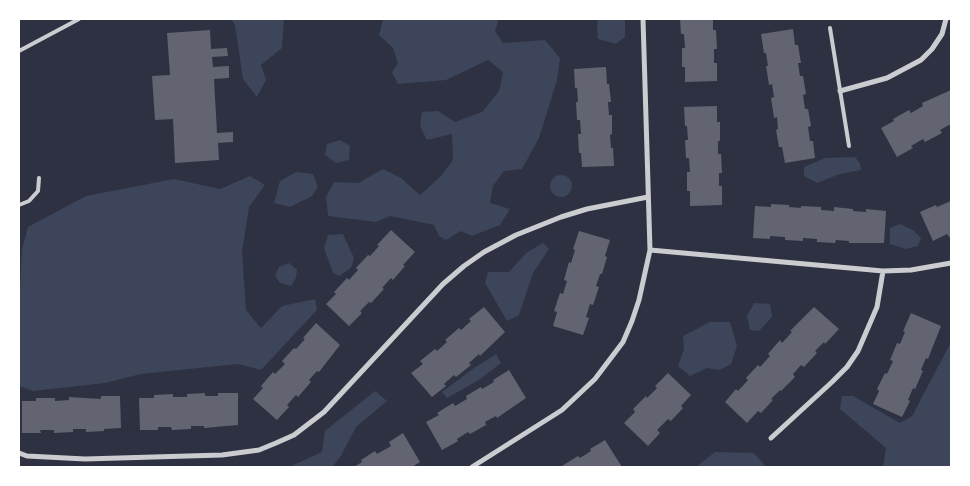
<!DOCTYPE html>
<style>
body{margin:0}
#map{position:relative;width:970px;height:486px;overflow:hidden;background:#2d3142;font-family:Overpass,sans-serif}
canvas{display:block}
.frame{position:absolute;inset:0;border:20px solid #fff;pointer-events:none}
</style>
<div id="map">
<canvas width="970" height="486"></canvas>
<div class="frame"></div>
</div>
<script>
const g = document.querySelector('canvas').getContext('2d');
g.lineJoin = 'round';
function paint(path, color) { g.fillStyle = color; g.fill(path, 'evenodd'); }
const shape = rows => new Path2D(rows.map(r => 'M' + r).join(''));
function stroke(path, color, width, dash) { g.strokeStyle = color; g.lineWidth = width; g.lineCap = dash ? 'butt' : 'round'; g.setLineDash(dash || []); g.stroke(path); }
const green = shape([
 [231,19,284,19,282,48,261,65,266,80,257,97,243,79,235,25],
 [383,19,499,19,495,31,503,43,545,40,560,58,557,80,539,138,522,169,504,171,493,186,490,203,510,209,500,225,472,236,461,231,446,240,439,236,434,225,390,216,376,222,328,216,326,197,334,182,358,183,383,169,401,178,420,195,440,177,453,160,452,134,427,140,420,126,422,112,438,111,455,122,482,112,499,91,503,72,488,60,446,80,398,84,392,72,398,63,393,48,379,35],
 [598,19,625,19,625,37,616,44,598,39,597,27],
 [340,140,350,146,349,160,336,163,325,155,327,144],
 [855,157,860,163,861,170,840,174,817,183,804,176,804,167,825,158],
 [296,172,313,174,318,187,312,196,290,207,274,203,280,181],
 '550 186a11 11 0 1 1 22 0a11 11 0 1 1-22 0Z',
 [250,176,265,185,249,207,242,252,246,310,261,328,282,306,315,299,317,310,261,370,238,364,141,374,105,383,33,391,19,386,19,310,22,249,28,227,86,196,174,179,220,189],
 [900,224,913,230,921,238,918,246,906,249,890,244,890,228],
 [343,234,354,258,351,268,339,276,333,273,324,248,328,235],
 [543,243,549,249,533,273,519,315,507,321,485,283,488,272,509,272,526,253],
 [289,263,297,270,296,278,291,286,280,283,275,276,279,267],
 [754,303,770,304,772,317,759,331,750,330,747,316],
 [710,322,730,322,737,346,731,364,719,370,707,368,690,376,678,366,684,349,683,336],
 [951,342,951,467,883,467,886,448,840,409,842,396,853,396,900,423,912,416],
 [496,354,501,363,479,380,447,398,442,392,474,368],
 [375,391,387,401,356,427,341,456,332,467,289,467,322,452,325,431],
 [715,452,754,453,766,467,696,467]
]);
const building = shape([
 [680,19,713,19,713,30,716,30,717,49,714,49,714,63,717,63,717,81,685,82,685,67,682,67,682,48,685,48,684,34,681,34],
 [793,29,795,45,798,45,801,63,798,63,800,76,803,76,806,94,803,95,805,109,808,109,811,126,808,127,810,141,813,141,815,158,785,163,782,147,779,147,776,130,778,129,777,117,774,118,771,98,774,97,772,84,769,85,766,66,768,66,766,53,764,53,761,34],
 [210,30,211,49,227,48,228,56,212,57,213,67,229,66,229,78,214,79,217,133,233,132,233,142,218,143,219,160,175,163,173,119,155,120,152,76,170,75,167,33],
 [606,67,607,84,609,84,611,102,608,102,609,115,612,115,612,134,610,135,611,148,613,148,614,166,582,167,581,153,579,153,578,134,581,134,580,120,577,120,576,102,578,102,577,88,575,88,574,69],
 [951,90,951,124,940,130,942,133,925,142,923,139,911,146,913,148,897,157,881,128,894,121,893,119,909,110,911,113,923,106,922,103],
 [717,106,717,122,720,122,720,141,718,141,718,154,721,154,722,173,719,173,719,186,722,186,722,205,690,206,690,191,687,191,687,172,690,172,689,158,686,158,685,140,688,140,687,126,685,126,684,107],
 [951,201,951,236,949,237,947,234,933,241,920,212,936,205,937,207],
 [771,204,789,205,789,207,801,208,801,206,821,207,821,210,834,211,834,207,853,209,853,211,866,212,866,209,886,211,884,243,849,243,849,241,836,240,835,243,817,242,817,239,803,238,803,241,785,240,785,237,770,236,770,239,753,238,755,206,771,207],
 [391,230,415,252,403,265,405,266,393,280,391,278,382,288,384,289,371,303,369,302,360,311,362,313,349,326,326,304,336,294,334,292,347,278,349,280,358,270,356,268,368,255,370,256,379,246,377,245],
 [579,231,610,240,605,256,607,257,602,274,600,274,596,286,599,287,593,305,590,304,586,317,589,318,583,335,553,326,557,312,554,311,560,293,563,294,567,281,564,280,569,262,571,263,575,250,573,249],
 [484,307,505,332,480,356,479,354,469,363,471,365,456,377,454,375,444,384,446,386,432,397,411,373,423,364,420,361,435,349,437,351,447,342,445,340,459,328,461,330,471,321,469,319],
 [814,307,839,329,825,344,824,342,815,351,817,353,804,367,801,365,793,374,795,377,781,391,780,390,771,399,773,400,761,413,758,411,747,423,725,402,736,389,738,391,748,380,746,378,758,365,760,367,770,356,768,354,780,340,782,343,792,332,790,331],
 [911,313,941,326,928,359,926,358,921,370,923,371,915,389,913,388,908,400,910,401,902,417,873,404,879,391,877,389,885,373,887,374,893,361,890,360,897,343,900,344,905,332,903,331],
 [316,323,340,345,319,372,317,371,309,380,311,382,298,397,296,395,287,405,289,407,277,420,253,399,263,388,261,386,273,372,275,374,285,364,282,361,294,348,296,349,305,339,303,338],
 [509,370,526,398,497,418,496,416,485,422,486,425,470,434,468,432,457,439,458,441,442,450,426,422,439,415,437,413,453,403,455,406,467,399,466,396,481,387,482,389,494,382,493,380],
 [668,373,691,395,681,406,683,408,671,421,668,419,657,430,660,433,648,446,624,423,635,412,633,409,646,396,647,398,657,388,655,386],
 [205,393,205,396,218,396,218,393,238,393,238,425,204,428,204,426,191,426,191,429,172,430,171,427,158,427,158,430,140,430,139,398,154,398,154,395,173,394,173,397,187,397,187,394],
 [101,396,120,396,121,428,104,429,104,431,86,432,86,429,73,429,73,432,54,433,54,430,40,430,41,433,22,433,22,401,36,401,36,398,55,398,55,401,69,400,69,397,101,399],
 [403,433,420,462,412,467,354,467,362,462,361,460,375,451,377,454,391,446,389,442],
 [605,440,622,467,563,467,562,466,578,456,580,458,591,451,590,449]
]);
const service = shape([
 [830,28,849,146],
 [19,51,79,19],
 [19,205,29,201,38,191,39,178]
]);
const minor = shape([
 [840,91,887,78,921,60,932,49,942,34,946,19],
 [650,250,883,271,911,270,951,263],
 [771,438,832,382,847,367,858,351,877,307,883,271],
 [19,453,27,456,85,459,222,455,259,450,276,443,294,435,324,412,443,284,464,266,484,252,516,235,561,217,587,209,648,197],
 [472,467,562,410,595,379,623,342,632,321,639,300,650,250,643,19]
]);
paint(green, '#3c4559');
paint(building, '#626471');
stroke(service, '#caccd0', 4);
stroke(minor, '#caccd0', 5);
</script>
